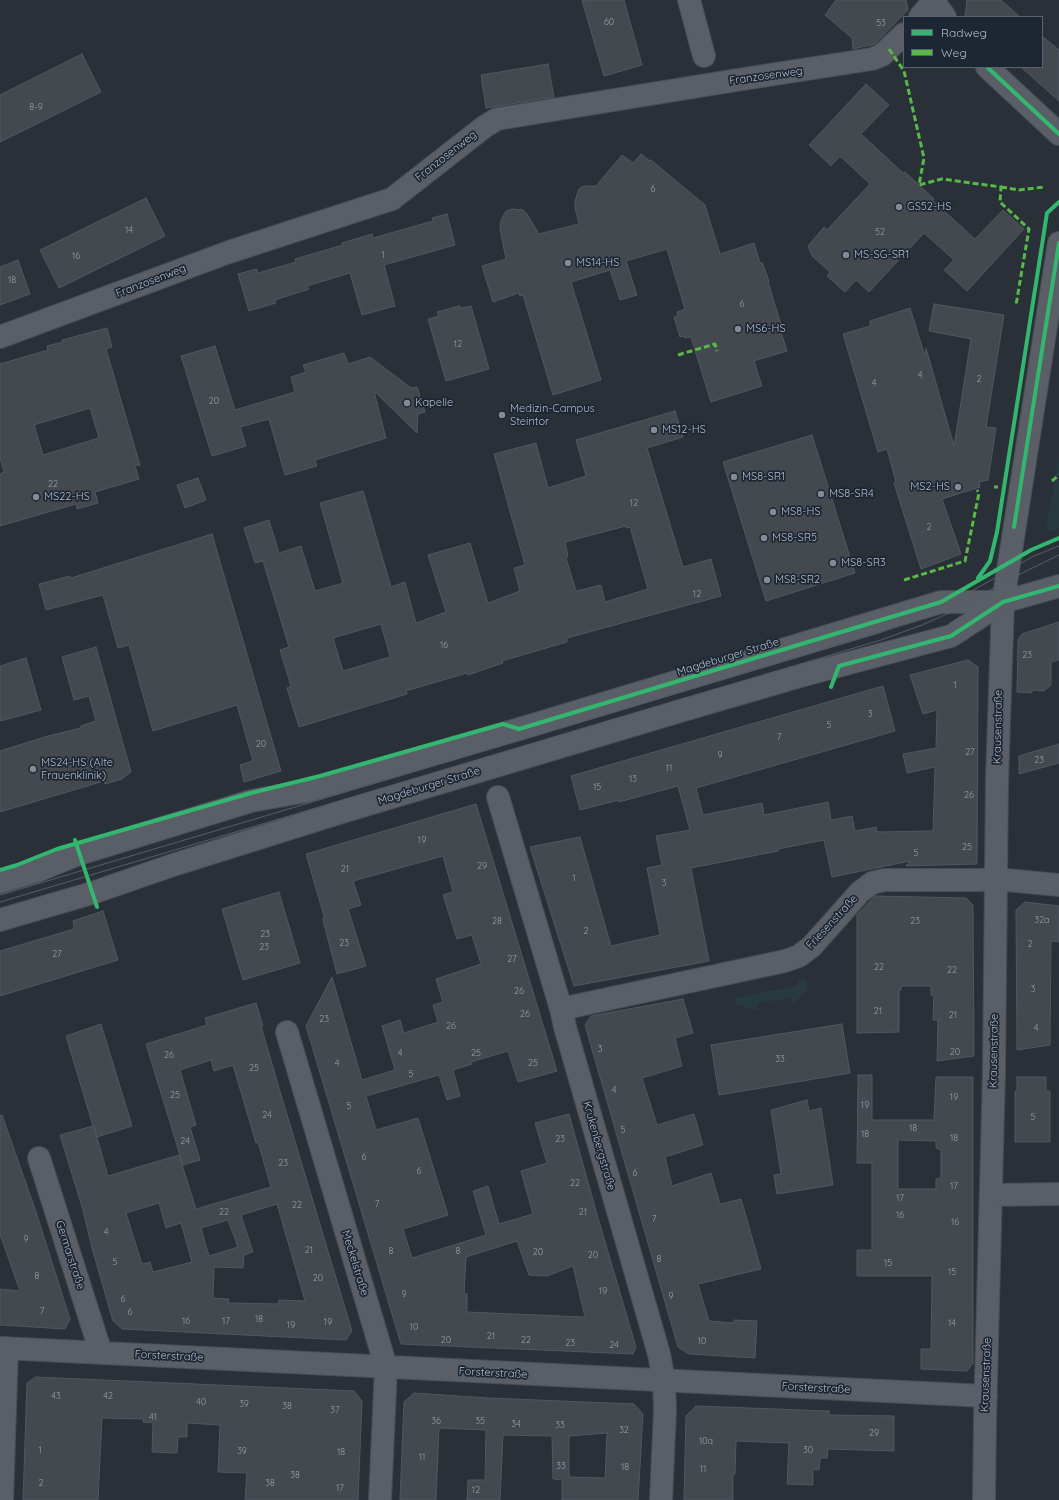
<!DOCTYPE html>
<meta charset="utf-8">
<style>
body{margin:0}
#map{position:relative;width:1059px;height:1500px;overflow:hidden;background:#2a3038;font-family:Quicksand,sans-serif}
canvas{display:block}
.legend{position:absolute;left:903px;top:16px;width:140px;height:52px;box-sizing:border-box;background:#1d2633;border:1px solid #59626f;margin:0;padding:5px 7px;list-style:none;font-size:12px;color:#b4bcc9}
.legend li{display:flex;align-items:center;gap:8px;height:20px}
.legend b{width:20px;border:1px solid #59626f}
</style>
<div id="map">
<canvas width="1059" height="1500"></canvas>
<ul class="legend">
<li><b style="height:5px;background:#33b770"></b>Radweg</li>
<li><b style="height:5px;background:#58b947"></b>Weg</li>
</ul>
</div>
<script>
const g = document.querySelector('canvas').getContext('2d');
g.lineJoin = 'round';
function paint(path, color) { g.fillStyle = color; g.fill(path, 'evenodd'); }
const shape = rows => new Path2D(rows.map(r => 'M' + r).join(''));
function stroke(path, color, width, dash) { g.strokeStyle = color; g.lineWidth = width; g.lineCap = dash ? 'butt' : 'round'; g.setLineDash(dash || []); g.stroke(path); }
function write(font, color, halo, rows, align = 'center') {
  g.font = font + ' Quicksand,sans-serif'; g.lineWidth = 3.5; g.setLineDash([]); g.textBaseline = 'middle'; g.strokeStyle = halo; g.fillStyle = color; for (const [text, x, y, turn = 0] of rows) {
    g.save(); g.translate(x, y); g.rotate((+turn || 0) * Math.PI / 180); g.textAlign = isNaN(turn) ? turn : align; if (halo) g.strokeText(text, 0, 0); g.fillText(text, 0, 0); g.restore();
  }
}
const green = shape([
 [1059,458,1059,528,1050,532,1046,527],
 [797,978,806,980,808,988,793,1005,791,998,757,1003,758,1011,736,1004,735,998,798,985]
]);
const building = shape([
 [582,0,624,0,642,65,604,76,582,0],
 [836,0,906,0,908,10,875,44,853,49,852,38,825,15,836,0],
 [967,0,1001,0,1020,17,965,17,967,0],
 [1042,36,1059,50,1059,101,1021,67,1042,67,1042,36],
 [82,54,101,92,0,142,0,95,82,54],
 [548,64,554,97,486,108,481,75,548,64],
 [866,84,889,105,861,134,903,173,905,172,934,199,932,200,975,239,1003,210,1024,229,967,291,944,270,954,260,924,233,869,292,856,280,845,292,827,276,830,272,812,256,808,246,824,227,827,230,870,184,840,156,831,166,809,145,866,84],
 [641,154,650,161,651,160,705,205,720,254,754,243,760,263,762,262,769,281,768,282,783,331,781,332,787,351,754,361,762,386,711,402,691,337,685,338,684,336,680,337,674,317,678,316,677,312,685,309,667,249,626,261,637,295,620,300,610,270,571,282,601,380,553,395,523,295,520,296,519,293,493,302,482,266,506,259,500,229,501,220,506,211,512,209,523,210,527,214,539,234,579,224,575,208,575,201,579,189,584,186,596,186,622,155,633,163,641,154],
 [146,198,165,236,59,288,40,250,146,198],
 [447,214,455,245,384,265,395,306,362,315,350,273,307,286,309,289,275,300,276,303,249,311,238,274,257,269,258,273,296,262,295,259,343,245,342,243,372,234,373,238,433,221,432,218,447,214],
 [18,260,30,294,0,305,0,267,18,260],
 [934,304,1004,315,986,427,996,428,988,480,979,482,980,487,942,499,961,554,921,569,894,483,896,482,887,449,878,452,843,334,870,326,870,321,910,308,925,356,926,348,954,446,971,339,929,331,934,304],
 [459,306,462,308,471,306,489,369,446,381,428,319,439,316,437,312,459,306],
 [107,328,112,347,106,349,140,465,135,466,139,479,95,492,98,503,77,509,76,504,0,526,0,474,4,472,0,458,0,364,48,350,47,346,63,342,62,340,107,328],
 [90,408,99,438,43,455,34,425,90,408],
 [215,346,235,410,295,392,291,377,306,372,303,365,344,353,348,364,370,357,411,388,417,387,425,412,418,414,417,433,374,391,386,438,315,460,317,466,285,475,269,419,240,427,246,446,212,456,181,356,215,346],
 [675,411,683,437,647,448,683,567,711,559,721,596,567,638,567,642,502,661,503,663,468,675,467,673,406,691,407,694,299,727,287,688,291,686,280,650,289,647,263,561,255,563,244,528,269,520,279,553,301,546,315,591,343,583,320,503,363,491,391,587,405,582,416,623,446,612,428,555,470,543,488,603,520,591,514,568,525,565,494,454,536,443,548,488,586,476,576,440,675,411],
 [626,526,626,528,630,527,648,589,605,602,601,585,576,591,566,558,568,556,565,542,626,526],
 [381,624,390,657,343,671,333,638,381,624],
 [812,435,855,573,766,601,723,462,812,435],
 [198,478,206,500,185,508,177,485,198,478],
 [212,534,281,771,244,782,240,765,253,761,237,705,153,731,129,645,118,648,103,595,46,610,39,584,70,576,71,578,212,534],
 [1059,622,1059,660,1051,662,1051,685,1044,691,1032,690,1032,693,1017,692,1018,640,1022,634,1059,622],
 [96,647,131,772,122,779,105,784,104,781,0,812,0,751,48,736,81,728,81,726,96,721,89,696,74,700,62,657,96,647],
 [26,658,41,710,0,721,0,666,26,658],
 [968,660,978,667,977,864,906,866,910,861,832,877,824,840,778,849,778,851,691,868,709,961,574,986,530,847,580,837,611,946,660,935,647,868,662,865,656,836,690,830,678,786,619,802,619,800,580,810,571,776,883,686,895,731,696,788,703,815,762,803,764,815,828,802,831,820,852,816,855,831,876,827,877,832,933,831,935,767,907,773,903,754,936,748,937,710,923,714,910,675,968,660],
 [1059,744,1059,763,1019,774,1019,756,1059,744],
 [476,804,557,1071,518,1082,508,1051,471,1062,472,1064,453,1070,460,1096,447,1100,439,1075,366,1096,376,1130,418,1118,448,1215,403,1229,412,1258,486,1235,473,1191,488,1186,499,1224,533,1214,521,1171,547,1163,535,1123,569,1114,598,1218,636,1347,633,1354,401,1344,306,1026,332,977,362,1080,395,1070,382,1026,400,1020,404,1033,438,1022,433,1005,443,1002,436,979,481,964,472,935,457,939,443,895,453,892,443,856,353,881,361,905,348,909,366,966,337,974,323,920,324,916,306,854,476,804],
 [517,1241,529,1275,547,1276,573,1266,585,1317,467,1312,467,1294,464,1294,466,1257,517,1241],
 [279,892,300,963,243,980,222,909,279,892],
 [875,896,966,898,973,905,974,1056,937,1061,938,1020,933,1020,934,995,931,995,931,986,901,986,901,990,899,990,899,1032,857,1033,857,915,875,896],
 [1025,902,1059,906,1059,942,1051,941,1050,1045,1017,1050,1016,910,1025,902],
 [103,911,118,960,0,996,0,951,74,929,73,921,103,911],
 [683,999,693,1033,675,1038,682,1066,642,1078,657,1125,694,1114,703,1145,665,1157,672,1186,711,1173,720,1204,741,1199,761,1269,698,1284,709,1321,734,1323,734,1320,757,1321,755,1358,689,1354,678,1347,585,1025,591,1016,683,999],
 [256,1003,263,1026,261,1026,279,1088,352,1331,346,1340,122,1329,113,1321,92,1248,83,1210,60,1135,93,1126,66,1036,101,1024,132,1126,97,1137,94,1127,108,1176,179,1155,196,1209,271,1187,258,1142,256,1143,233,1065,214,1071,211,1060,180,1070,196,1125,190,1127,200,1160,183,1165,146,1044,207,1025,205,1018,256,1003],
 [159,1203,166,1228,181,1223,192,1262,153,1272,150,1262,142,1264,126,1213,159,1203],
 [277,1204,305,1301,279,1300,278,1304,228,1303,229,1299,213,1298,214,1267,243,1268,244,1255,253,1252,241,1215,277,1204],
 [228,1220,238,1247,209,1256,201,1228,228,1220],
 [842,1024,850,1073,719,1095,711,1045,842,1024],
 [858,1075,872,1075,872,1120,934,1120,936,1077,973,1077,973,1363,967,1371,921,1369,921,1349,931,1349,932,1276,857,1276,857,1250,872,1250,872,1163,857,1163,858,1075],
 [898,1140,936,1141,936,1148,941,1150,941,1178,936,1179,936,1189,898,1189,898,1140],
 [1017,1077,1046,1077,1046,1091,1050,1091,1050,1142,1015,1142,1015,1091,1017,1091,1017,1077],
 [807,1100,809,1111,821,1108,833,1185,777,1194,774,1175,781,1174,771,1110,807,1100],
 [2,1115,35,1209,70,1319,65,1329,0,1325,0,1289,20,1291,0,1234,0,1116,2,1115],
 [36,1377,354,1391,362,1401,358,1500,245,1500,247,1473,218,1472,220,1425,187,1423,187,1437,178,1437,177,1453,152,1452,153,1423,143,1422,144,1419,102,1418,98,1500,23,1500,27,1383,36,1377],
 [414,1393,488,1398,634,1404,643,1414,638,1500,562,1500,562,1480,553,1479,552,1436,503,1435,500,1500,467,1500,468,1480,485,1480,486,1430,439,1428,436,1500,400,1500,404,1402,414,1393],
 [607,1433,605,1478,569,1477,569,1436,607,1433],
 [696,1406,829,1411,829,1415,894,1416,894,1451,828,1449,827,1458,820,1458,819,1470,813,1469,813,1485,787,1484,789,1443,736,1441,735,1474,733,1474,733,1500,684,1500,686,1416,696,1406]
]);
const minor = shape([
 [689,0,704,56],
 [920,17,934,0],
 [0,337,229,252,392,199,484,127,497,119,737,80,872,59,882,55,904,34],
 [498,797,561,1009,565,1027,659,1354,664,1381,665,1410,661,1500],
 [561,1009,785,961,799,956,812,946,860,892,872,883,884,880,978,880,996,879,1059,885],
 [287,1032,386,1367,380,1500],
 [39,1158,101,1353],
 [991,1195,1059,1194],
 [0,1348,986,1396],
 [2,1500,7,1348],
 [984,1500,985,1420,994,1071,997,780,1003,602]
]);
const tertiary = shape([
 [933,0,945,17],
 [987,67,1059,134],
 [1003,602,1059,243],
 [0,882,37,871,79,854,251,801,307,791,519,729,941,602,1003,602,1059,586],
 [0,920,92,893,173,865,342,812,677,712,804,675,951,636,1003,602]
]);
const tram = shape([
 [927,0,939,17],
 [938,0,949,17],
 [980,67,1059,140],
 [993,67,1059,128],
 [0,895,879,633,954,601,1034,556,1059,546],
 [0,902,881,640,922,625,956,610,1006,581,1059,555]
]);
const quiet = shape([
 [889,49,904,71,924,158,919,185,942,179,1001,187,1000,202,1029,229,1016,305],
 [1001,187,1019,190,1044,187],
 [678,355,715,344,717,351],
 [1052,481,1059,475],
 [994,487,998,487],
 [904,580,965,561,979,493,977,490]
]);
const cycleway = shape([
 [987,67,1059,134],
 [1014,527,1059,243],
 [978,578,990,561,997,532,1047,213,1059,202],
 [831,687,839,666,951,636,1003,602,1059,586],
 [75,840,97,907],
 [0,870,17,865,57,849,251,793,320,776,503,724,519,729,941,602,1031,550,1059,538]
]);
const markers = [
 [899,207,4,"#848b96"],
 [846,255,4,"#848b96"],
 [568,263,4,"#848b96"],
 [738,329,4,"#848b96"],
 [407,403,4,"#848b96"],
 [502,415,4,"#848b96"],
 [654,430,4,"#848b96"],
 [734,477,4,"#848b96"],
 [958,487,4,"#848b96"],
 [821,494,4,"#848b96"],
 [36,497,4,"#848b96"],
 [773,512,4,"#848b96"],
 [764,538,4,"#848b96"],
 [833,563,4,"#848b96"],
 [767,580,4,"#848b96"],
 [33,769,4,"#848b96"]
];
const numberNames = [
 ["60",609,22],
 ["53",881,23],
 ["8-9",36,107],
 ["6",653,189],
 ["14",129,230],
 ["52",880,232],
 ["1",383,255],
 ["16",76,256],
 ["18",12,280],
 ["6",742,304],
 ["12",458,344],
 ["4",920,375],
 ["2",979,379],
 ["4",874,383],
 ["20",214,401],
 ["22",53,484],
 ["12",634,503],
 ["2",929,527],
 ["12",697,594],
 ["16",444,645],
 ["23",1027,655],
 ["1",955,685],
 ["3",870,714],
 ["5",829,725],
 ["7",779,737],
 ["20",261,744],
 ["27",970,752],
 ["9",720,755],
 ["23",1039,760],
 ["11",669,768],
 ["13",633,779],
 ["15",597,787],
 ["26",969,795],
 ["19",422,840],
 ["25",967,847],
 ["5",916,853],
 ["29",482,866],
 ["21",345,869],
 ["1",574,878],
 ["3",664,883],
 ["32a",1042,920],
 ["28",497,921],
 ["23",915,921],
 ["2",586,931],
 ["23",265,934],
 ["23",344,943],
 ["2",1030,944],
 ["23",264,947],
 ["27",57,954],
 ["27",512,959],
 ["22",879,967],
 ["22",952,970],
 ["3",1033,989],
 ["26",519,991],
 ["21",878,1011],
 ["26",525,1014],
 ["21",953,1015],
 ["23",324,1019],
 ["26",451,1026],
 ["4",1036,1028],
 ["3",600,1049],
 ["20",955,1052],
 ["4",400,1053],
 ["25",476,1053],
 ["26",169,1055],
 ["33",780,1059],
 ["4",337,1063],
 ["25",533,1063],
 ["25",254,1068],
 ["5",411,1074],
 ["4",614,1090],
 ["25",175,1095],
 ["19",954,1097],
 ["19",865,1105],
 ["5",349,1106],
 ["24",267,1115],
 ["5",1033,1117],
 ["18",913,1128],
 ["5",623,1130],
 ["18",865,1134],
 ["18",954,1138],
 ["23",560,1139],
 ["24",185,1141],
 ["6",364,1157],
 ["23",283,1163],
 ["6",419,1171],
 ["6",635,1173],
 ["22",575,1183],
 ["17",954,1186],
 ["17",900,1198],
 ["7",377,1204],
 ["22",297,1205],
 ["22",224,1212],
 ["21",583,1212],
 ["16",900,1215],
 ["7",654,1219],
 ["16",955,1222],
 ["4",106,1232],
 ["9",26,1239],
 ["21",309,1250],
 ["8",391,1251],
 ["8",458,1251],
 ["20",538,1252],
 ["20",593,1255],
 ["8",659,1259],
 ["5",115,1262],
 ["15",888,1263],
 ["15",952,1272],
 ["8",37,1276],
 ["20",318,1278],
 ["19",603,1291],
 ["9",404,1294],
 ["9",671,1296],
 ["6",123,1299],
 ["7",42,1311],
 ["6",130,1312],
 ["18",259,1319],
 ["16",186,1321],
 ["17",226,1321],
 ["19",328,1322],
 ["14",952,1323],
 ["19",291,1325],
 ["10",414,1327],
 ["21",491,1336],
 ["20",446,1340],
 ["22",526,1340],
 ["10",702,1341],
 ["23",570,1343],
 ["24",614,1345],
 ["43",56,1396],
 ["42",108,1396],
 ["40",201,1402],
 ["39",244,1404],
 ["38",287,1406],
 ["37",335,1410],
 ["41",153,1417],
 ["36",436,1421],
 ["35",480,1421],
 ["34",516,1424],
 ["33",560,1425],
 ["32",624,1430],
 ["29",874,1433],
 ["10a",706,1441],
 ["1",40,1450],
 ["30",808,1450],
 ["39",242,1451],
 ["18",341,1452],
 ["11",422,1457],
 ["33",561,1466],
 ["18",625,1467],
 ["11",703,1469],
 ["38",295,1475],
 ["2",41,1483],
 ["38",270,1483],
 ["17",340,1488],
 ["12",476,1490]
];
const streetNames = [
 ["Franzosenweg",766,76,-8],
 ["Franzosenweg",446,156,-38],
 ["Franzosenweg",151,281,-21],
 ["Magdeburger Straße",728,657,-17],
 ["Krausenstraße",998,727,-89],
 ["Magdeburger Straße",429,786,-17],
 ["Friesenstraße",832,922,-47],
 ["Krausenstraße",994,1051,-89],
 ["Krukenbergstraße",599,1146,74],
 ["Germarstraße",70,1255,72],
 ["Meckelstraße",355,1263,73],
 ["Forsterstraße",169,1356,3],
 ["Forsterstraße",493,1373,3],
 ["Krausenstraße",986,1375,-88],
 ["Forsterstraße",816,1388,3]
];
const poiNames = [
 ["GS52-HS",907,207],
 ["MS-SG-SR1",854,255],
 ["MS14-HS",576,263],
 ["MS6-HS",746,329],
 ["Kapelle",415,403],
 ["Medizin-Campus",510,409],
 ["Steintor",510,422],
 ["MS12-HS",662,430],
 ["MS8-SR1",742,477],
 ["MS2-HS",950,487,"right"],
 ["MS8-SR4",829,494],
 ["MS22-HS",44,497],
 ["MS8-HS",781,512],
 ["MS8-SR5",772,538],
 ["MS8-SR3",841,563],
 ["MS8-SR2",775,580],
 ["MS24-HS (Alte",41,763],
 ["Frauenklinik)",41,776]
];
paint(green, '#273a3e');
paint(building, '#444950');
stroke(building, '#52575f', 1);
stroke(minor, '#484c53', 24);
stroke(tertiary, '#484c53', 24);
stroke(minor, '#5a5e66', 22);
stroke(tertiary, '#5a5e66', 22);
stroke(tram, '#595d64', 1);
stroke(quiet, '#58b947', 3, [6, 3]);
stroke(cycleway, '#33b770', 4);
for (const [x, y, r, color] of markers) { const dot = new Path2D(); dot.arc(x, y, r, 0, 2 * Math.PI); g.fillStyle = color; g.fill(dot); stroke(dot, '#1d2633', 1.5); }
write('9px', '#989fab', null, numberNames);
write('11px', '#b4bcc9', '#1d2633', streetNames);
write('11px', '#b4bcc9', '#1d2633', poiNames, 'left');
</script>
